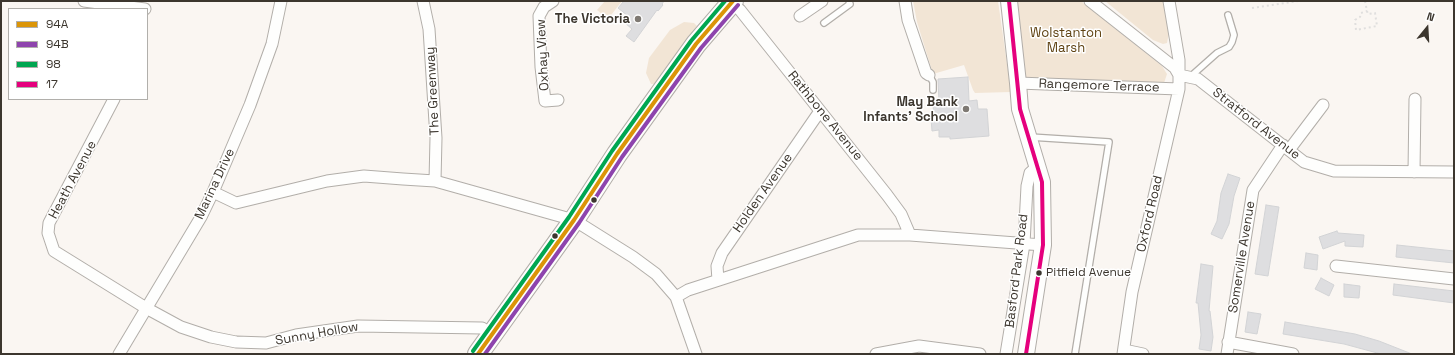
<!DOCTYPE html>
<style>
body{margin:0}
#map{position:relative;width:1455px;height:355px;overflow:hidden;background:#faf6f2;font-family:"Space Grotesk",sans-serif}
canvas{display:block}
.frame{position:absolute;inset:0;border:2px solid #3c362e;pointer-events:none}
.legend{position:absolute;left:8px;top:8px;width:140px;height:92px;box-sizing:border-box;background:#fff;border:1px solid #b1afab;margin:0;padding:5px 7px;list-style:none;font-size:12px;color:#3c362e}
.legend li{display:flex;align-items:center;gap:8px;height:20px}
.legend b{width:20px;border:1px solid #b1afab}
.north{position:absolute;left:1407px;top:8px;width:40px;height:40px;-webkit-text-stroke:3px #fff;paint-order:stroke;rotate:18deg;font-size:11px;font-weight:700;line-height:16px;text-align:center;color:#3c362e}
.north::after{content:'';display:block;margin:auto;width:14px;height:18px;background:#3c362e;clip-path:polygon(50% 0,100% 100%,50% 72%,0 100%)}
</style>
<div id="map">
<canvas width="1455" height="355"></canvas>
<div class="frame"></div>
<ul class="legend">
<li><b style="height:5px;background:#db9507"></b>94A</li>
<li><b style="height:5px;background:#8e44ad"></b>94B</li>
<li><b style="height:5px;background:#00a651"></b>98</li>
<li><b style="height:5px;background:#e5007d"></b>17</li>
</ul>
<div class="north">N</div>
</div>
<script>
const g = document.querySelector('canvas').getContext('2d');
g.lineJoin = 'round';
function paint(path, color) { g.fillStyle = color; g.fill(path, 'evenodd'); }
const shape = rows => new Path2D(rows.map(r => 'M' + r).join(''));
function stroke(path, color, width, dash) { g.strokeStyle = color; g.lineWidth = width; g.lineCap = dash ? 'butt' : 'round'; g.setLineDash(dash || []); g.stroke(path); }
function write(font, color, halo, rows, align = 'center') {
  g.font = font + ' "Space Grotesk",sans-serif'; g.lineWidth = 3; g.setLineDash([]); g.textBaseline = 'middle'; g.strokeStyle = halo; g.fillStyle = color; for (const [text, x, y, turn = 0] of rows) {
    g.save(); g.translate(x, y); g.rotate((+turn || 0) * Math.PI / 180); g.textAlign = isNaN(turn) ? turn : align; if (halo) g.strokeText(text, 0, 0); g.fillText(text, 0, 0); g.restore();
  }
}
const green = shape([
 [605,1,622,1,608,19,597,10],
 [913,1,998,1,1011,92,975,93,973,90,964,65,933,74,917,22],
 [1015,1,1081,1,1162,66,1167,74,1164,83,1032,80,1024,76],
 [1105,1,1163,1,1169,33,1167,43,1163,44,1153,40],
 [684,22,694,23,697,26,654,84,651,84,646,73,649,58,670,30]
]);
const building = shape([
 [624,1,664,1,662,4,663,5,658,11,657,10,634,42,626,36,632,29,624,22,628,16,618,8,624,1],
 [968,77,969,101,977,100,978,109,987,109,989,136,950,139,950,137,939,137,939,130,932,131,931,119,934,119,933,104,939,103,938,79,968,77],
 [1228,174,1240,178,1234,196,1229,224,1222,239,1211,234,1217,221,1221,193,1228,174],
 [1266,205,1279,207,1268,276,1255,274,1266,205],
 [1337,231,1338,233,1364,235,1363,247,1345,246,1345,241,1323,249,1319,237,1337,231],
 [1397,245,1454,251,1454,263,1396,257,1397,245],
 [1306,253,1318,255,1317,270,1304,268,1306,253],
 [1201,264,1213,266,1209,311,1210,311,1213,337,1211,351,1199,349,1201,335,1198,303,1196,303,1201,264],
 [1321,278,1334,285,1329,296,1315,289,1321,278],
 [1344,284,1360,286,1359,298,1344,297,1344,284],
 [1394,284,1454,291,1454,303,1393,295,1394,284],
 [1248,312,1261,314,1257,334,1245,332,1248,312],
 [1285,322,1355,334,1379,341,1412,354,1381,354,1344,344,1283,334,1285,322]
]);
const path = shape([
 [1365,1,1367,11,1368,14,1375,13,1377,26,1356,30,1355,20,1360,17,1361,13,1367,11],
 [1252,8,1299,1]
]);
const lane = shape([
 [824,23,850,4,849,1],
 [929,75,933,82,933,90],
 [1190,77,1217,53,1229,47,1232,42,1234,35,1228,15],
 [1030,137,1109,142,1075,354]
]);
const street = shape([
 [84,1,145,9],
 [423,1,429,29,436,138,435,181],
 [553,1,544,7,539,16,541,67,545,101,558,100],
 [905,1,908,20,926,73,929,75],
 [1090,1,1175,68,1179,75],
 [731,3,740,10,887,195,901,214,910,235],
 [800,16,822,1],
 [1179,75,1198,79,1304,162,1334,171,1454,172],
 [1018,83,1179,89],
 [114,99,49,223,48,233,54,251,146,308,181,327,211,337,236,342,266,343,296,335,358,326,482,328,493,335],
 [1289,150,1323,105],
 [1414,172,1415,99],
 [213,192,236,203,327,181,364,176,403,179,435,181,574,220,633,257,656,274,676,297,696,354],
 [1336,266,1454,279],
 [718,280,717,266,722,253,820,111],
 [676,297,688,290,858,235,910,235,1043,245],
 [1228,342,1293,354],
 [1124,350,1143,354],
 [119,354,201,217,213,192,250,105,272,44,281,1],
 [876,354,919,346,980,354],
 [1006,354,1024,244,1027,186,1030,173,1037,167],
 [1123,354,1132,292,1179,89,1179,60,1169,1],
 [1227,354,1253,190,1283,145]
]);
const secondary = shape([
 [1009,1,1018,83,1020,109,1042,182,1043,245,1026,354]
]);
const highway = shape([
 [478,354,574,220,617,154,696,44,733,1]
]);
const bus1 = shape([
 [478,354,574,220,617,154,696,44,733,1]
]);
const bus2 = shape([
 [485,354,579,223,622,157,701,48,738,5]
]);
const bus3 = shape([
 [473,351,569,217,612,151,691,41,725,1]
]);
const bus4 = shape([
 [1009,1,1020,109,1042,182,1043,245,1026,354]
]);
const markers = [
 [638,19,4,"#7e7973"],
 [966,109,4,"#7e7973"],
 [594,200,3.5,"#3c362e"],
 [555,236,3.5,"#3c362e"],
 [1039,273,3.5,"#3c362e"]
];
const busNames = [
 ["Pitfield Avenue",1046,273]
];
const poiNames = [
 ["The Victoria",630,19],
 ["May Bank",958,102],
 ["Infants' School",958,117]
];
const parkNames = [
 ["Wolstanton",1066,33],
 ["Marsh",1066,48]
];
const streetNames = [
 ["Oxhay View",543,55,-93],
 ["Rangemore Terrace",1099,86,2],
 ["The Greenway",433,91,-93],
 ["Rathbone Avenue",825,116,51],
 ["Stratford Avenue",1256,124,38],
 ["Heath Avenue",73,180,-62],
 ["Marina Drive",215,184,-65],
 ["Holden Avenue",763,193,-55],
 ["Oxford Road",1150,214,-77],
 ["Somerville Avenue",1242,257,-81],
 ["Basford Park Road",1017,271,-83],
 ["Sunny Hollow",317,334,-10]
];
paint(green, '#f2e5d5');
paint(building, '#dedee0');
stroke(building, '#d2d3d5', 1);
stroke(lane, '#b2aea9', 8);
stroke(street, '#b2aea9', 13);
stroke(secondary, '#b2aea9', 18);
stroke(highway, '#b2aea9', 22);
stroke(path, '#e0dfde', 2, [2, 3]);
stroke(lane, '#fefefd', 5.5);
stroke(street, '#fefefd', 11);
stroke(secondary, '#fefefd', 16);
stroke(highway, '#fefefd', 20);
stroke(bus1, '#db9507', 4);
stroke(bus2, '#8e44ad', 4);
stroke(bus3, '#00a651', 4);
stroke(bus4, '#e5007d', 4);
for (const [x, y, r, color] of markers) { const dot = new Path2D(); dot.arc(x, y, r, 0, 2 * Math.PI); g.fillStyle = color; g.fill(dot); stroke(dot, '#fff', 1.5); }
write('12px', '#3c362e', '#fff', busNames, 'left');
write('bold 13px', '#3c362e', '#fff', poiNames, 'right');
write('13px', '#5f4212', '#fff', parkNames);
write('13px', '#3c362e', '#fff', streetNames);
</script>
